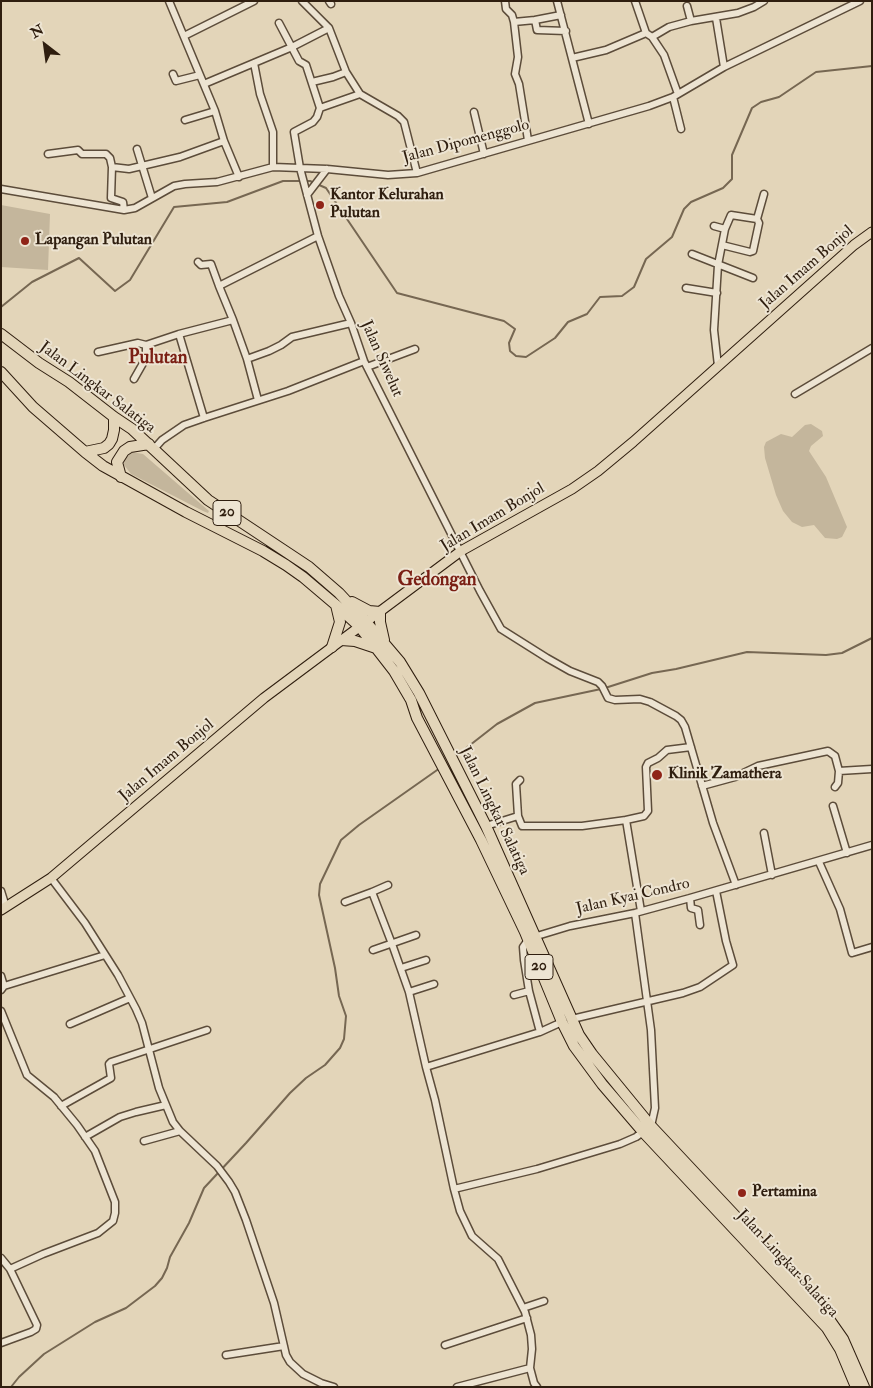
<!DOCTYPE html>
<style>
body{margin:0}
#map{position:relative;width:873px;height:1388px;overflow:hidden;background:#e3d5b9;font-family:"IM FELL Double Pica",serif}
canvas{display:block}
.frame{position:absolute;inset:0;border:2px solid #2f1e0f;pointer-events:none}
.north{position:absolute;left:20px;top:20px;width:50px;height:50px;-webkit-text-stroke:4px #ede4d2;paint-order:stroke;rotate:330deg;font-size:14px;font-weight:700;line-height:20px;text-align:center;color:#2f1e0f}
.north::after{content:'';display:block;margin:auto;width:18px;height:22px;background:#2f1e0f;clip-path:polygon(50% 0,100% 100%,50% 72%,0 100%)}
</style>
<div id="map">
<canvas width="873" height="1388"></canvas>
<div class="frame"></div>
<div class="north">N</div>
</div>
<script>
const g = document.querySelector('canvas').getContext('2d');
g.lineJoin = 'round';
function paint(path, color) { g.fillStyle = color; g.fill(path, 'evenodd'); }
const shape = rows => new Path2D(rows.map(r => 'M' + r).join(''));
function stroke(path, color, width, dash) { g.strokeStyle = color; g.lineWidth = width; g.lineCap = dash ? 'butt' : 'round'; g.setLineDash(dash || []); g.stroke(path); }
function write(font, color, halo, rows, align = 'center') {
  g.font = font + ' "IM FELL Double Pica",serif'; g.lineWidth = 4; g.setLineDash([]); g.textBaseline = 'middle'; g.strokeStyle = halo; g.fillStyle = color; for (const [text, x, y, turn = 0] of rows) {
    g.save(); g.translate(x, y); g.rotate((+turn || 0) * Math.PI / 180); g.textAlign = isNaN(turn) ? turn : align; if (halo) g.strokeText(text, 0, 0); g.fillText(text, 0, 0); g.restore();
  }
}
const green = shape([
 [1,205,50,214,48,270,1,267],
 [811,424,822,431,823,436,811,446,809,451,826,477,847,527,842,537,837,539,825,538,814,525,802,527,792,522,783,511,776,495,765,458,764,447,766,442,781,434,792,437,805,425],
 [132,452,143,454,209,511,208,513,203,511,131,474,124,465,124,460]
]);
const stream = shape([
 [1,307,32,282,79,258,115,291,130,280,174,207,227,202,283,181,310,181,326,188,397,293,504,321,515,329,509,343,510,351,516,356,526,357,555,338,568,322,587,314,600,297,622,296,634,287,646,259,672,237,684,209,691,202,723,188,732,179,732,155,752,108,761,102,779,97,816,72,872,66],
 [605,688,652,673,676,669,747,652,826,655,842,653,872,638],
 [456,756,497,724,535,703,601,689],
 [11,1387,19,1377,44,1354,95,1322,126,1308,155,1286,162,1278,167,1268,170,1257,189,1223,204,1188,246,1143,290,1093,306,1078,325,1065,340,1048,344,1039,346,1016,339,996,335,968,319,895,320,884,341,840,359,825,440,768]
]);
const minor = shape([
 [169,1,215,111,224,141,239,177],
 [302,1,329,28,346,72,360,94,398,116,404,122,417,173],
 [329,1,331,4],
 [505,1,506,9,512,15,514,22,518,57,515,74,519,84,528,140],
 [557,1,589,124],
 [635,1,646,33,652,37,664,55,678,94],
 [687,6,691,21],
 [716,18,724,67],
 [535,20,537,30,566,31],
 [514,22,535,20,561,15],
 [279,23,299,61,306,65,320,108],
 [184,36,254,1],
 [652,37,669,27,691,21,738,13,754,7,764,1],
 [572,58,606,50,646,33],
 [254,63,260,94,273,132,273,167],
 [173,74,176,81,200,75],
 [312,82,333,77,346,72],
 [204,84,292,47,329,28],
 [360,94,320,108,317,117,313,122,294,132,300,168,318,236,339,296,351,323,364,361,480,591,501,629,547,658,570,671,598,682,602,686,608,698,615,700,640,699,650,702,676,716,681,720,685,727,713,823,736,885],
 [673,97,681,129],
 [474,112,484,154],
 [185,120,215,111],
 [137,149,152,198],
 [48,154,78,150,82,154,106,154,110,158,112,167,129,169,180,157,224,141],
 [112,167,111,198,123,202,124,210],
 [1,189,124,210,135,208,174,186,185,184,217,182,273,167,327,169,388,175,417,173,649,106,673,97,724,67,860,1],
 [307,195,327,169],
 [714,226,725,229],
 [722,245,750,252,753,251,759,223,757,219,764,194],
 [692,254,753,278],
 [198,262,201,265,211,264,219,286],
 [686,288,717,293],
 [233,320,247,359,258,400],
 [179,334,204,418],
 [98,352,138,343,146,345,179,334,233,320,219,286,318,236],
 [247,359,269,351,281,345,292,337,351,323],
 [718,366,714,330,718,265,725,229,731,215,757,219],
 [367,367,415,349],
 [134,379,146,358,146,345],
 [795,394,872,348],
 [154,449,162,440,184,425,204,418,288,391,364,361],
 [520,780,516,784,518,816,522,826,582,826,626,820],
 [702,786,735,777,758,766,828,751,835,756,839,771,872,769],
 [835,787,838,783,839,771],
 [833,806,847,853],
 [486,826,518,816],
 [764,833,772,875],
 [819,862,840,909,852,953,872,947],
 [51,878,85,923,118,975,136,1009,142,1023,159,1088,173,1122,180,1131,217,1166,229,1182,235,1192,246,1220,274,1303,286,1355,290,1362,303,1374,321,1383,334,1387],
 [1,891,6,907],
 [372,892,388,885],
 [690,898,691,908,698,910,700,925],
 [345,902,372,892,392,944,409,992,426,1067],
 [641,911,626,820,644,816,648,811,646,767,648,763,658,758,667,750,691,747],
 [537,936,570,926,635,913,690,898,872,845],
 [528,940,523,947,524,960,529,991,540,1032],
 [373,950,416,935],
 [401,968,426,960],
 [1,976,4,986,1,990],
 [4,986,105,955],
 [409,992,434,984],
 [514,995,529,991],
 [1,1011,27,1075,54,1097,77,1125,95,1151,115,1202,115,1213,113,1221,98,1233,43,1254,10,1269],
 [572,1019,683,993,700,987,733,965,726,941,716,891],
 [70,1024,130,998],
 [61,1106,111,1078,109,1064,111,1062,207,1030],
 [85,1137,120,1117,136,1112,166,1105],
 [144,1141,180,1131],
 [454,1189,435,1100,426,1067,540,1032,562,1022],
 [1,1258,10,1269,37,1325,36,1329,31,1332,1,1343],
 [523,1308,544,1301],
 [445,1345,527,1318],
 [226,1355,284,1346],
 [530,1368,532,1349,531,1335,525,1312,498,1259,472,1236,460,1211,454,1189,537,1169,620,1144,636,1137,651,1126,655,1108,651,1030,635,913],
 [457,1387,530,1368,534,1383,537,1387]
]);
const major = shape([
 [1,910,51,878,264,698,461,551,572,489,598,471,633,442,854,245,872,232]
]);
const highway = shape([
 [1,334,39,363,69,382,114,417,132,429,208,500,309,567,339,593,366,622,400,662,419,693,486,826,579,1035,592,1054,651,1126,741,1222,829,1319,843,1339,864,1387],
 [1,372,33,407,85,452,103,466,186,512,263,551,286,565,303,577,336,605,359,626,394,671,411,700,417,718,481,840,525,932,562,1022,574,1046,602,1084,644,1133,827,1328,840,1349,856,1387],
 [85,452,104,448,109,444,112,439,114,430,114,417],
 [121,477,117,462,124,451,130,447,149,444],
 [352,602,369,611,380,612,380,622,384,640],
 [341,640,355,641,376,648],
 [332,647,340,622,336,605]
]);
const markers = [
 [320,205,5,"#8f2418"],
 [25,241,5,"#8f2418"],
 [657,775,6,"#8f2418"],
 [742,1193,5,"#8f2418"]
];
const shields = [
 [227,513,28],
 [539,967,28]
];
const shieldNames = [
 ["20",227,513],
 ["20",539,967]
];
const streetNames = [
 ["Jalan Dipomenggolo",466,142,-15],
 ["Jalan Imam Bonjol",807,268,-41],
 ["Jalan Siwelut",381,359,66],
 ["Jalan Lingkar Salatiga",97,388,37],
 ["Jalan Imam Bonjol",493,518,-31],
 ["Jalan Imam Bonjol",167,761,-40],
 ["Jalan Lingkar Salatiga",494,811,64],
 ["Jalan Kyai Condro",633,897,-13],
 ["Jalan Lingkar Salatiga",787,1264,47]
];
const poiNames = [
 ["Kantor Kelurahan",330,196],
 ["Pulutan",330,214],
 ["Lapangan Pulutan",35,241],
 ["Klinik Zamathera",668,775],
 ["Pertamina",752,1193]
];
const quarterNames = [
 ["Pulutan",158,359],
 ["Gedongan",437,581]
];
paint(green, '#c4b69c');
stroke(stream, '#766752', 2);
stroke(minor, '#5c4c3a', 9);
stroke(major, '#2f1e0f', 11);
stroke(highway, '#2f1e0f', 12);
stroke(minor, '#ede4d2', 6);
stroke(major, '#e3d5b9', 9);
stroke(highway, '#e3d5b9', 10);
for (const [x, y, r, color] of markers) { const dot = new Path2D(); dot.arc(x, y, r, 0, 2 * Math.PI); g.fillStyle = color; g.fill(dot); stroke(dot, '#ede4d2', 2); }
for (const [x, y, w] of shields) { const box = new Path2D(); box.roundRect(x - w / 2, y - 12.5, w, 25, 4); g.fillStyle = '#ede4d2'; g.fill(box); stroke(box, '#2f1e0f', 1); }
write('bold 15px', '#2f1e0f', null, shieldNames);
write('16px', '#2f1e0f', '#ede4d2', streetNames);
write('bold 16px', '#2f1e0f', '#ede4d2', poiNames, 'left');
write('bold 19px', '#7a1f14', '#ede4d2', quarterNames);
</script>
